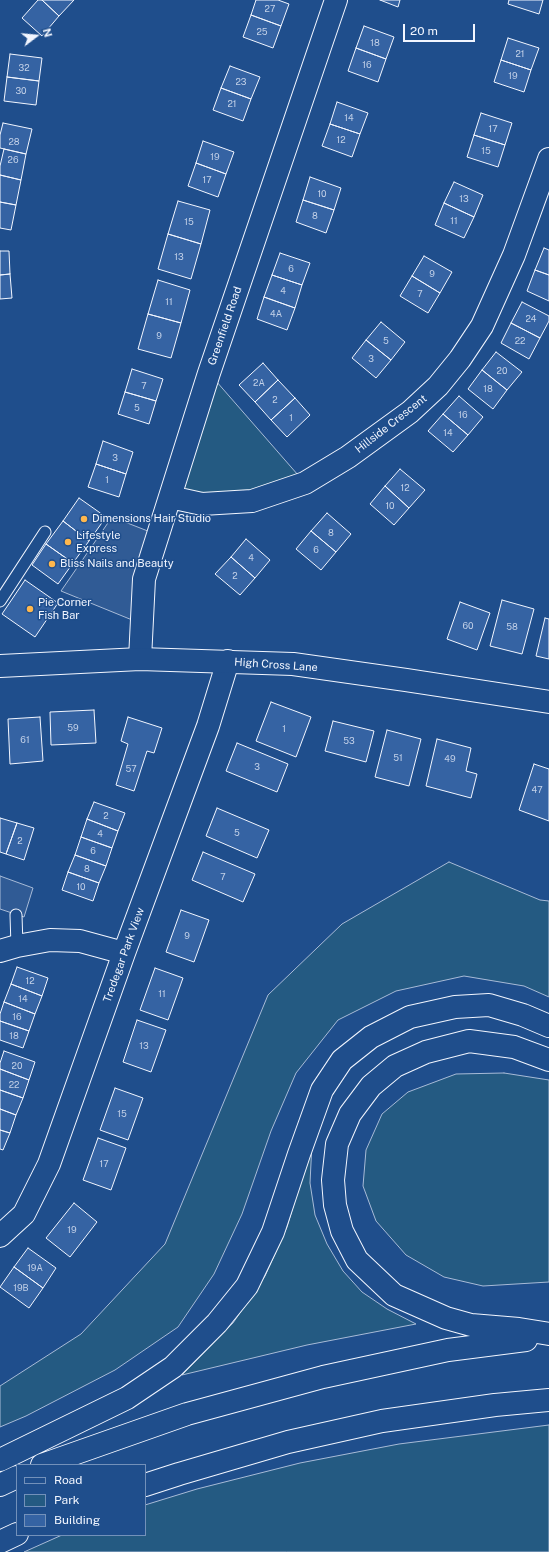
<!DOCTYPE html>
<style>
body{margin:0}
#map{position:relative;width:549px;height:1552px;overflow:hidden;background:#1f4e8c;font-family:"Public Sans",sans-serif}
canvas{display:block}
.legend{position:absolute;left:16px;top:1464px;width:130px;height:72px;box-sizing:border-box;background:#1f4e8c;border:1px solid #7391ba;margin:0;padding:5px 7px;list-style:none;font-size:12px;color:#f2f6ff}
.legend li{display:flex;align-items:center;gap:8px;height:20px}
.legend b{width:20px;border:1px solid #7391ba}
.north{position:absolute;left:16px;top:16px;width:40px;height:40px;-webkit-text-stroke:3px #1f4e8c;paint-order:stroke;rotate:74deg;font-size:11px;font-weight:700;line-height:16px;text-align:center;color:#f2f6ff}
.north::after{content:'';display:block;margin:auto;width:14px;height:18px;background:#f2f6ff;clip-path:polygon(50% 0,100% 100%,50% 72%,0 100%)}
.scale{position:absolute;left:403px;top:24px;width:72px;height:18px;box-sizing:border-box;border:2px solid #f2f6ff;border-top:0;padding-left:5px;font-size:12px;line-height:14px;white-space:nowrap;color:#f2f6ff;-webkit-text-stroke:3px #1f4e8c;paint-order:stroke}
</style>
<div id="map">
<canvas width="549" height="1552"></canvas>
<ul class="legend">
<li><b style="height:5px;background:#1f4e8c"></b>Road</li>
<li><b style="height:11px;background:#245a82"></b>Park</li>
<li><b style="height:11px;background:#3563a3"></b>Building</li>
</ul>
<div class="north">N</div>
<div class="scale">20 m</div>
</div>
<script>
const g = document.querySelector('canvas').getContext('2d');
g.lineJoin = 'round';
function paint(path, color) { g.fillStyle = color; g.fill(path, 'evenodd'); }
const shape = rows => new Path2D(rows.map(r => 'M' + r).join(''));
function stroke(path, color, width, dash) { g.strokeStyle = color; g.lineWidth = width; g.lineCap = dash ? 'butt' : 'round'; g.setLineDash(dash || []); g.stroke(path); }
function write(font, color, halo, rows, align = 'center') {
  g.font = font + ' "Public Sans",sans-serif'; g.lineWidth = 3; g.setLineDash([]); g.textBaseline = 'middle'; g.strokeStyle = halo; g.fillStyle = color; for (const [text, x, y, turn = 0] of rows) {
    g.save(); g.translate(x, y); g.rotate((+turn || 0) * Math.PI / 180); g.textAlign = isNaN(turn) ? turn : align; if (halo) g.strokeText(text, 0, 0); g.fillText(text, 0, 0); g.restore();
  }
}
const green = shape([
 [209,373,305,483,252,501,170,497,209,373],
 [449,862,540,900,549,901,549,997,524,986,464,976,396,991,338,1020,296,1073,271,1131,242,1214,214,1274,178,1327,115,1370,26,1416,0,1427,0,1386,81,1334,165,1244,268,995,342,924,449,862],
 [504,1073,549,1080,549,1282,483,1286,444,1277,406,1255,376,1221,363,1186,366,1150,382,1114,408,1092,456,1074,504,1073],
 [312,1143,310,1183,315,1215,327,1244,343,1271,362,1292,387,1309,416,1324,307,1345,182,1375,233,1323,265,1276,287,1227,312,1143],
 [549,1425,549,1552,24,1552,62,1535,145,1535,145,1505,197,1489,300,1463,399,1444,549,1425]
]);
const parking = shape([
 [112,517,158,535,142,624,61,591,112,517],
 [0,876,33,888,24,917,0,909,0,876]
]);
const building = shape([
 [38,0,42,0,59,16,42,36,22,18,38,0],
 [42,0,74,0,59,16,42,0],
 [256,0,278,0,289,4,281,26,251,15,256,0],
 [380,0,400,0,398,7,380,0],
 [509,0,543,0,539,14,508,4,509,0],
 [251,15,281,26,273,48,243,37,251,15],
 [364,26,394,37,386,59,356,48,364,26],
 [508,38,539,48,531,70,501,60,508,38],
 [356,48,386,59,378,82,348,71,356,48],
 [10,54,42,58,39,81,7,77,10,54],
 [501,60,531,70,524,92,494,82,501,60],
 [230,66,260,77,251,99,221,88,230,66],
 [7,77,39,81,36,105,4,101,7,77],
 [221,88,251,99,243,121,213,110,221,88],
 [337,102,368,113,360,134,330,124,337,102],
 [481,113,512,123,505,145,474,135,481,113],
 [3,123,32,129,26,154,0,148,0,135,3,123],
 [330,124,360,134,352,157,322,146,330,124],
 [474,135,505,145,498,167,467,157,474,135],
 [203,141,234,152,226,174,196,163,203,141],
 [4,149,26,154,21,180,0,175,0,166,4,149],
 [196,163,226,174,218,197,188,186,196,163],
 [0,175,21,180,16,205,0,202,0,175],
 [310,177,341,188,334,210,303,200,310,177],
 [454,182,483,195,474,217,444,203,454,182],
 [303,200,334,210,326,233,296,222,303,200],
 [178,201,210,210,201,244,168,234,178,201],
 [0,202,16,205,11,230,0,228,0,202],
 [444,203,474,217,464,238,435,225,444,203],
 [168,234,201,244,191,279,158,269,168,234],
 [544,248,549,250,549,275,535,270,544,248],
 [0,251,9,251,10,274,0,275,0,251],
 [280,253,310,263,302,285,272,275,280,253],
 [424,256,452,272,440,293,412,276,424,256],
 [535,270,549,275,549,301,527,291,535,270],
 [10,274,12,298,0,299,0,275,10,274],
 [272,275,302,285,295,308,264,297,272,275],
 [412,276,440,293,428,313,400,296,412,276],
 [158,280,190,290,181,323,148,314,158,280],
 [264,297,295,308,287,330,257,319,264,297],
 [522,302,549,316,549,321,540,338,511,323,522,302],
 [148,314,181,323,171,358,138,349,148,314],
 [381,322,405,342,391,360,366,340,381,322],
 [511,323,540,338,529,359,501,343,511,323],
 [366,340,391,360,376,378,352,358,366,340],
 [496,352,522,372,507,390,482,370,496,352],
 [263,363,278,380,255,402,239,385,263,363],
 [132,369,163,379,156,401,125,392,132,369],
 [482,370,507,390,493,409,468,389,482,370],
 [278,380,295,398,271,420,255,402,278,380],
 [125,392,156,401,149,424,118,414,125,392],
 [459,396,483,417,468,435,443,414,459,396],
 [295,398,310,415,287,437,271,420,295,398],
 [443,414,468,435,453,452,428,431,443,414],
 [103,441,133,452,126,474,96,464,103,441],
 [96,464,126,474,119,497,88,487,96,464],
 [400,469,425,490,409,508,385,486,400,469],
 [385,486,409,508,394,525,370,504,385,486],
 [79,498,106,517,89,541,63,521,79,498],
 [327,513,351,534,336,552,311,531,327,513],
 [63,521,89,541,73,563,46,544,63,521],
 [311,531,336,552,321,570,296,549,311,531],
 [246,539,270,560,255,578,231,557,246,539],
 [46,544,73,563,58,584,32,565,46,544],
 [231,557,255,578,240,595,215,574,231,557],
 [25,580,58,603,35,637,2,614,25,580],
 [502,600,534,609,522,654,490,646,502,600],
 [460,602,490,613,477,650,447,639,460,602],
 [545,618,549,619,549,659,536,656,545,618],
 [271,702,311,717,296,757,256,741,271,702],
 [94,710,96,743,51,745,50,712,94,710],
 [40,717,43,761,10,764,8,719,40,717],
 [128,717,162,728,154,753,147,751,134,791,116,785,128,744,121,741,128,717],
 [333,721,374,731,366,762,325,751,333,721],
 [387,730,421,739,409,786,375,777,387,730],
 [437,739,471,748,466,771,477,774,471,798,426,786,437,739],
 [237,743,288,764,277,792,226,771,237,743],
 [534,764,549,769,549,821,519,810,534,764],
 [94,802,125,813,118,831,87,819,94,802],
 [217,808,269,830,257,858,206,836,217,808],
 [0,818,17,823,6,854,0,852,0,818],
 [87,819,118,831,112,848,81,837,87,819],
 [17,823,34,828,24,860,6,854,17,823],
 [81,837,112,848,106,866,75,855,81,837],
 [203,852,255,874,243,902,192,880,203,852],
 [75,855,106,866,99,883,68,872,75,855],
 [68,872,99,883,93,901,62,890,68,872],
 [181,910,209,920,194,962,166,952,181,910],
 [17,967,48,978,42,996,11,984,17,967],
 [155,968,183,978,168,1020,140,1010,155,968],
 [11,984,42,996,35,1014,4,1002,11,984],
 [4,1002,35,1014,29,1031,0,1021,0,1014,4,1002],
 [137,1020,166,1030,151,1072,123,1062,137,1020],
 [0,1021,29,1031,23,1048,0,1040,0,1021],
 [4,1051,35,1062,29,1080,0,1069,0,1063,4,1051],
 [0,1069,29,1080,23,1098,0,1090,0,1069],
 [115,1088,143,1098,128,1140,100,1130,115,1088],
 [0,1090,23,1098,16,1115,0,1109,0,1090],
 [0,1109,16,1115,10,1133,0,1130,0,1109],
 [0,1130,10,1133,3,1150,0,1149,0,1130],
 [98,1138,126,1148,111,1190,83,1180,98,1138],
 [74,1203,97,1222,70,1257,46,1238,74,1203],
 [28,1248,56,1268,43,1288,14,1267,28,1248],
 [14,1267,43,1288,29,1308,0,1287,14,1267]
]);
const service = shape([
 [0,601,45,532],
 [16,915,17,946]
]);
const minor = shape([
 [170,497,202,504,252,501,305,483,348,457,410,412,438,386,460,359,482,326,514,255,549,159],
 [140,659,144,579,209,373,336,0],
 [0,951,17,946,50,940,80,941,124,953],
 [0,1236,24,1214,49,1164,124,953,208,726,228,661]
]);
const tertiary = shape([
 [0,666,140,659,293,664,406,680,549,702]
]);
const motorway = shape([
 [549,1060,514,1047,469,1041,426,1052,395,1066,371,1086,350,1114,337,1144,333,1180,335,1205,342,1231,357,1260,394,1295,446,1318,471,1325,519,1329,549,1334],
 [0,1460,127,1398,173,1367,217,1323,247,1286,273,1232,299,1154,322,1090,342,1060,371,1037,410,1017,455,1007,489,1005,523,1015,549,1026],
 [42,1465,187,1414,323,1377,448,1350,526,1340],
 [0,1485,17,1477],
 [145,1485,179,1474,288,1442,382,1421,495,1405,549,1400],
 [0,1542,17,1534]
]);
const markers = [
 [84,519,4,"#ffb74d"],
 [68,542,4,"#ffb74d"],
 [52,564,4,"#ffb74d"],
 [30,609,4,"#ffb74d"]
];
const numberNames = [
 ["27",270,9],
 ["25",262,32],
 ["18",375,43],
 ["21",520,54],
 ["16",367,65],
 ["32",24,68],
 ["19",513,76],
 ["23",241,82],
 ["30",21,91],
 ["21",232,104],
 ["14",349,118],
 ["17",493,129],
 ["12",341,140],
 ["28",14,142],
 ["15",486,151],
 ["19",215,157],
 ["26",13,160],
 ["17",207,180],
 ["10",322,194],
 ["13",464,199],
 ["8",315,216],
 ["11",454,221],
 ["15",189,222],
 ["13",179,257],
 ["6",291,269],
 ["9",432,274],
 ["4",283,291],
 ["7",420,294],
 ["11",169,302],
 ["4A",276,314],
 ["24",531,319],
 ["9",159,336],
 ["5",386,341],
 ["22",520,341],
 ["3",371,359],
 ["20",502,371],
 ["2A",259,383],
 ["7",144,386],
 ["18",488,389],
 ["2",275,400],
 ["5",137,408],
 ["16",463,415],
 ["1",291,418],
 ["14",448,433],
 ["3",115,458],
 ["1",107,480],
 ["12",405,488],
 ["10",390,506],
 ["8",331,533],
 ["6",316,550],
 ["4",251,558],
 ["2",235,576],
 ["60",468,626],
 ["58",512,627],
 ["59",73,728],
 ["1",284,729],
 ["61",25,740],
 ["53",349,741],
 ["51",398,758],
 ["49",450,759],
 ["3",257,767],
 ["57",131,769],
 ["47",537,790],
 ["2",106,816],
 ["5",237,833],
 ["4",100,834],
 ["2",20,841],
 ["6",93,851],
 ["8",87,869],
 ["7",223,877],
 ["10",81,887],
 ["9",187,936],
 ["12",30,981],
 ["11",162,994],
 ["14",23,999],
 ["16",17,1017],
 ["18",14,1036],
 ["13",144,1046],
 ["20",17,1066],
 ["22",14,1085],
 ["15",122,1114],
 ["17",104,1164],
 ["19",72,1230],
 ["19A",35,1268],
 ["19B",21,1288]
];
const streetNames = [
 ["Greenfield Road",225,326,-71],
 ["Hillside Crescent",391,424,-38],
 ["High Cross Lane",276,665,4],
 ["Tredegar Park View",124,955,-70]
];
const poiNames = [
 ["Dimensions Hair Studio",92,519],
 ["Lifestyle",76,536],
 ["Express",76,549],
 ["Bliss Nails and Beauty",60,564],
 ["Pie Corner",38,603],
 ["Fish Bar",38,616]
];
paint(green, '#245a82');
stroke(green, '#a8bbd7', 1);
paint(parking, '#305b95');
stroke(parking, '#a8bbd7', 1);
paint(building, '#3563a3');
stroke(building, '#f2f6ff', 1);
stroke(service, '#f2f6ff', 13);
stroke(minor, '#f2f6ff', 24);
stroke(tertiary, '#f2f6ff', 24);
stroke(motorway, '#f2f6ff', 24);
stroke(service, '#1f4e8c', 11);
stroke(minor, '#1f4e8c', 22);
stroke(tertiary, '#1f4e8c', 22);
stroke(motorway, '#1f4e8c', 22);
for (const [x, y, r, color] of markers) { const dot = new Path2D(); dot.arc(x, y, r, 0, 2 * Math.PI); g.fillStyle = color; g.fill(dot); stroke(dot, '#1f4e8c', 1.5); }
write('9px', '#c3d1e8', null, numberNames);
write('11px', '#f2f6ff', '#1f4e8c', streetNames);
write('11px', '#f2f6ff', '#1f4e8c', poiNames, 'left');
</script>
